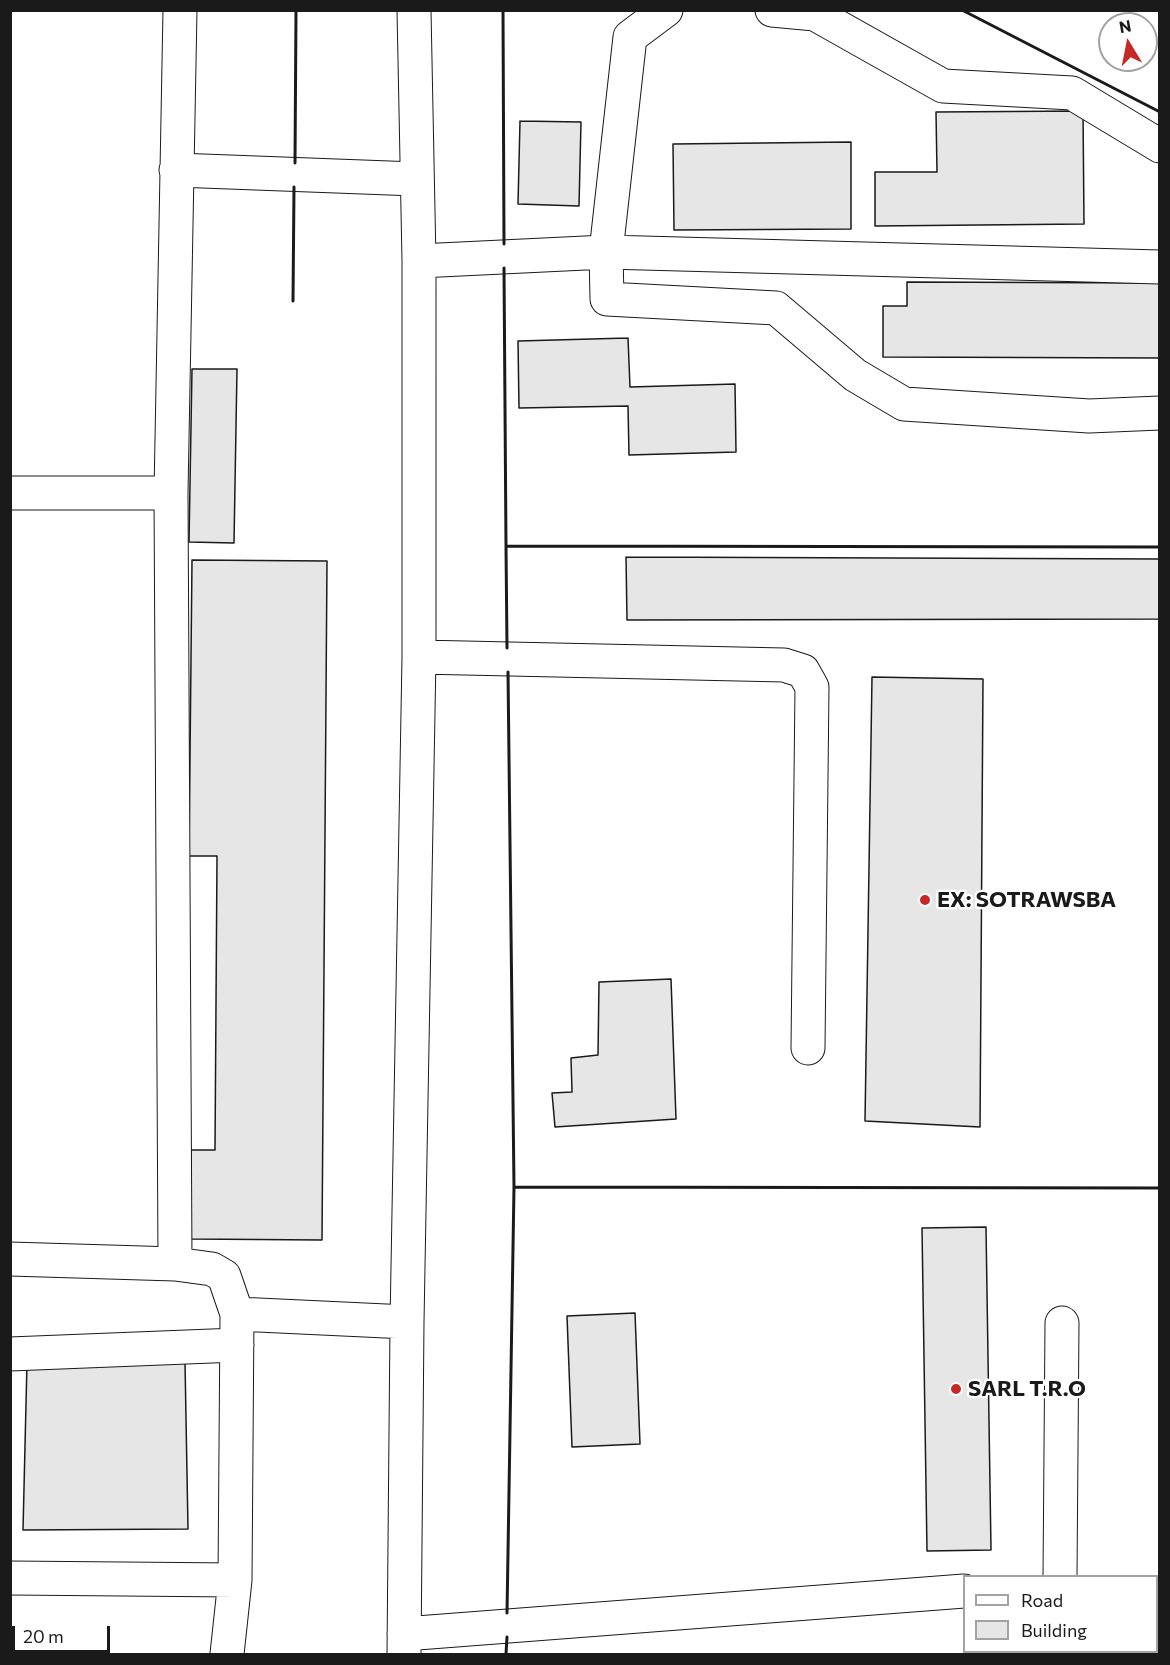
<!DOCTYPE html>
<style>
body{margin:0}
#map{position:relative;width:1170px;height:1665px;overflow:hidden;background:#fff;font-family:Commissioner,sans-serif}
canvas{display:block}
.frame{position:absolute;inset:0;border:12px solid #1a1a1a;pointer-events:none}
.legend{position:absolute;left:963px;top:1575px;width:195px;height:78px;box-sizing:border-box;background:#fff;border:2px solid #a3a3a3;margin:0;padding:8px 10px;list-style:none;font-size:18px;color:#1a1a1a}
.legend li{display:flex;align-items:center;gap:12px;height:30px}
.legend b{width:30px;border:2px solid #a3a3a3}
.north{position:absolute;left:1098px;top:12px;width:60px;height:60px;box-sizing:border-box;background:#fff;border:2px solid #a3a3a3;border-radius:50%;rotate:350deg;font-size:16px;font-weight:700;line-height:24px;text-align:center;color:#1a1a1a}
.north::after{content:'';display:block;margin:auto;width:21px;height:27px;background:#c62828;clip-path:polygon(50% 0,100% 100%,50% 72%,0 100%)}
.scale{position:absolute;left:12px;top:1626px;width:98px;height:27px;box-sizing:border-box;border:3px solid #1a1a1a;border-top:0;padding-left:8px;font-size:18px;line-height:21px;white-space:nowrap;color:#1a1a1a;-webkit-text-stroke:4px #fff;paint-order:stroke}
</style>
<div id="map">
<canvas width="1170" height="1665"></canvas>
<div class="frame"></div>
<ul class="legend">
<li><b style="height:8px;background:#fff"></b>Road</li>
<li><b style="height:16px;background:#e6e6e6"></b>Building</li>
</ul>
<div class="north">N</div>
<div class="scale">20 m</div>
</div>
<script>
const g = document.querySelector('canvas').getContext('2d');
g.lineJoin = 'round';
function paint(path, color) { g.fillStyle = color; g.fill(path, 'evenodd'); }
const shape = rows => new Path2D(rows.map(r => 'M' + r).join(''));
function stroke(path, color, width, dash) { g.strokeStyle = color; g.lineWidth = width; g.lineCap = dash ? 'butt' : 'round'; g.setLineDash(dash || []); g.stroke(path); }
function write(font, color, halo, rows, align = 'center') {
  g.font = font + ' Commissioner,sans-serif'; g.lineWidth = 4.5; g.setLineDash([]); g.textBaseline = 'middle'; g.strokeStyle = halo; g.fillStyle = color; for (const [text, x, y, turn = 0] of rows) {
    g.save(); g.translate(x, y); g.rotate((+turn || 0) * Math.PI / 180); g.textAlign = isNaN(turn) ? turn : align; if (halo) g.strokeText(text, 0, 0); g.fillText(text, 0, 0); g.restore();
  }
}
const building = shape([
 [1083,111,1084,224,875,226,875,172,937,172,936,112,1083,111],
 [520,121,581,122,579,206,518,204,520,121],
 [851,142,851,229,674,230,673,144,851,142],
 [907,282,1160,283,1160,358,883,357,883,306,907,306,907,282],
 [628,338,630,387,735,384,736,452,629,455,628,406,519,408,518,341,628,338],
 [192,369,237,369,234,543,189,542,192,369],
 [626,557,1160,559,1160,619,627,620,626,557],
 [192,560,327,561,322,1240,191,1239,191,1150,215,1150,217,856,189,856,192,560],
 [872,677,983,679,980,1127,865,1121,872,677],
 [671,979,676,1119,555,1127,552,1093,572,1092,571,1058,598,1055,599,982,671,979],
 [986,1227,991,1550,927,1551,922,1228,986,1227],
 [635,1313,640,1444,572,1447,567,1316,635,1313],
 [27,1362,185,1362,188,1529,23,1530,27,1362]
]);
const minor = shape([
 [666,10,630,37,606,252,607,299,776,308,855,375,904,404,1089,416,1160,413],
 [772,10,815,14,943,86,1072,93,1160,146],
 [176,170,416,179],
 [419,261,606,252,1160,267],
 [10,493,171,493],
 [419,657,784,665,803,671,812,687,808,1048],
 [10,1259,175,1264,212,1269,224,1276,237,1314,407,1322],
 [175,1264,171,493,180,10],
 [10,1354,237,1345],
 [1060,1576,1062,1323],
 [10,1578,235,1580,237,1314],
 [404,1634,964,1591],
 [227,1654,235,1580],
 [404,1654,407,1322,419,657,419,261,414,10]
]);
const wall = shape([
 [503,10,504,244],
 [962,10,1160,112],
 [295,163,296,10],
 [504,268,506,546,1160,547],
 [293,301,294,187],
 [506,546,507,648],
 [508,672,514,1187,1160,1188],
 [507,1613,514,1187],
 [506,1654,507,1637]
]);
const markers = [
 [925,900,6,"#c62828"],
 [956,1389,6,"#c62828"]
];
const poiNames = [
 ["EX: SOTRAWSBA",937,900],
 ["SARL T.R.O",968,1389]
];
paint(building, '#e6e6e6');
stroke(building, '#1a1a1a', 1.5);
stroke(minor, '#1a1a1a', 35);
stroke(minor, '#fff', 33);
stroke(wall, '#1a1a1a', 3);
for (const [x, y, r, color] of markers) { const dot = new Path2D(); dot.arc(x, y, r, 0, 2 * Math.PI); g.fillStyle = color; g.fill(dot); stroke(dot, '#fff', 2); }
write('bold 22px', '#1a1a1a', '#fff', poiNames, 'left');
</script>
